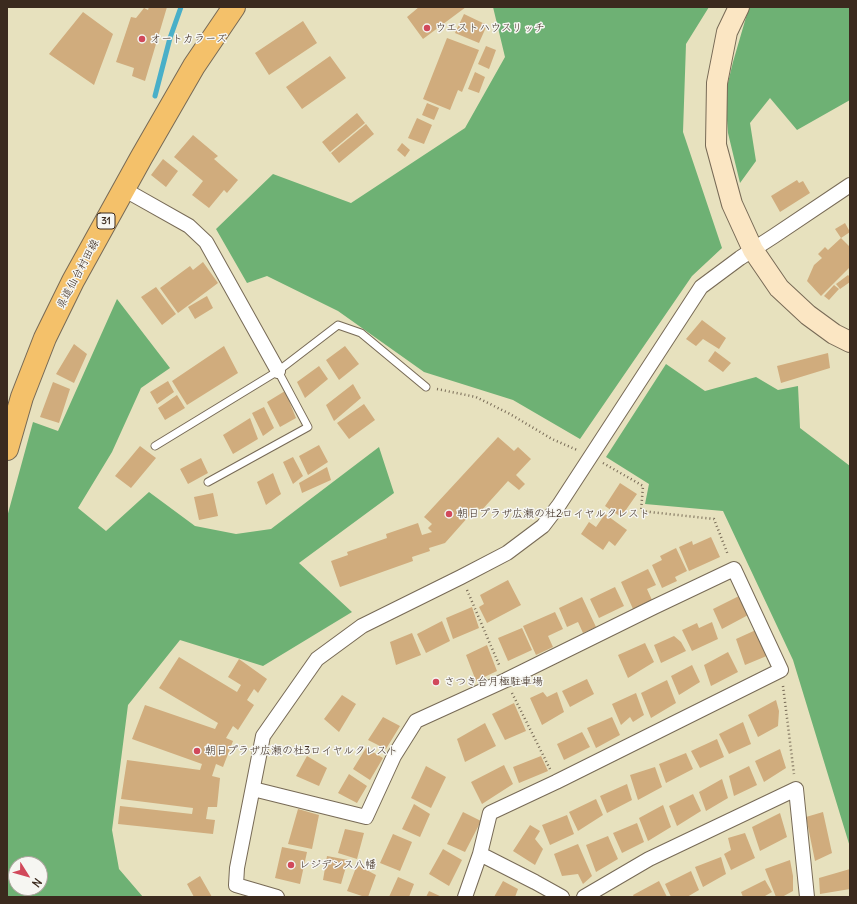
<!DOCTYPE html>
<meta charset="utf-8">
<style>
body{margin:0}
#map{position:relative;width:857px;height:904px;overflow:hidden;background:#e7e1be;font-family:Delius,sans-serif}
canvas{display:block}
.frame{position:absolute;inset:0;border:8px solid #3b2a1e;pointer-events:none}
.north{position:absolute;left:8px;top:856px;width:40px;height:40px;box-sizing:border-box;background:#f6f6f2;border:1px solid #aba49d;border-radius:50%;rotate:127deg;font-size:11px;font-weight:700;line-height:16px;text-align:center;color:#3b2a1e}
.north::after{content:'';display:block;margin:auto;width:14px;height:18px;background:#d1495b;clip-path:polygon(50% 0,100% 100%,50% 72%,0 100%)}
</style>
<div id="map">
<canvas width="857" height="904"></canvas>
<div class="frame"></div>
<div class="north">N</div>
</div>
<script>
const g = document.querySelector('canvas').getContext('2d');
g.lineJoin = 'round';
function paint(path, color) { g.fillStyle = color; g.fill(path, 'evenodd'); }
const shape = rows => new Path2D(rows.map(r => 'M' + r).join(''));
function stroke(path, color, width, dash) { g.strokeStyle = color; g.lineWidth = width; g.lineCap = dash ? 'butt' : 'round'; g.setLineDash(dash || []); g.stroke(path); }
function write(font, color, halo, rows, align = 'center') {
  g.font = font + ' Delius,"Klee One",sans-serif'; g.lineWidth = 3; g.setLineDash([]); g.textBaseline = 'middle'; g.strokeStyle = halo; g.fillStyle = color; for (const [text, x, y, turn = 0] of rows) {
    g.save(); g.translate(x, y); g.rotate((+turn || 0) * Math.PI / 180); g.textAlign = isNaN(turn) ? turn : align; if (halo) g.strokeText(text, 0, 0); g.fillText(text, 0, 0); g.restore();
  }
}
const forest = shape([
 [493,7,709,7,686,44,683,132,722,248,692,276,580,439,513,400,424,372,338,311,267,276,247,283,216,229,273,174,351,203,465,128,505,57],
 [749,7,850,7,850,100,797,130,770,98,750,123,756,161,740,183,728,133,725,95,733,62],
 [117,299,170,368,141,388,112,452,78,508,106,531,149,492,195,526,236,534,271,529,379,447,394,493,299,563,352,612,263,666,180,640,128,705,112,830,119,869,143,897,7,897,7,517,33,422,58,431],
 [16,864,40,864,40,888,16,888],
 [666,364,705,391,756,377,778,390,798,386,800,428,850,466,850,847,793,660,723,511,645,504,649,484,606,457]
]);
const stream = shape([
 [155,96,170,38,181,7]
]);
const building = shape([
 [149,7,167,7,145,81,132,76,134,68,116,62,131,17,136,18,144,8,148,10],
 [419,7,466,7,423,39,407,17],
 [83,12,113,34,94,85,49,54],
 [464,14,487,25,479,43,455,33],
 [303,21,317,43,269,75,255,53],
 [447,38,479,50,462,92,458,90,450,110,423,99],
 [486,46,496,50,489,69,478,64],
 [330,56,346,78,302,109,286,87],
 [475,72,485,77,479,93,468,89],
 [427,103,439,108,434,120,422,115],
 [357,113,365,123,330,152,322,142],
 [417,118,432,125,424,144,408,138],
 [366,124,374,134,339,163,331,153],
 [193,135,218,156,214,159,238,180,227,193,224,190,209,208,192,195,203,181,174,157],
 [402,143,410,150,405,157,397,150],
 [163,159,178,171,166,187,151,175],
 [797,180,799,183,803,181,810,193,780,212,771,196],
 [845,223,850,232,841,238,835,229],
 [841,238,850,247,850,267,821,296,807,281,814,265,822,258,818,254,825,247,828,250],
 [203,262,218,283,178,313,160,288,190,266,193,270],
 [848,275,850,277,850,282,840,289,836,284],
 [834,285,839,289,829,300,824,296],
 [156,287,176,314,162,325,141,297],
 [207,296,213,308,195,319,188,307],
 [702,320,726,338,719,349,703,339,696,346,686,339],
 [74,344,87,354,74,383,56,374],
 [224,346,238,373,187,405,172,381],
 [345,346,359,364,339,380,326,360],
 [715,351,731,363,723,372,708,361],
 [828,353,830,368,781,383,777,366],
 [319,366,328,379,305,398,297,382],
 [168,381,174,392,157,404,150,392],
 [53,382,70,389,59,423,40,417],
 [353,384,361,398,334,421,326,405],
 [285,391,296,418,280,427,267,402],
 [177,395,185,408,165,420,158,408],
 [364,404,375,420,349,439,337,423],
 [264,407,274,428,263,436,252,413],
 [250,418,258,439,233,454,223,435],
 [498,437,514,451,518,447,531,459,516,475,525,484,519,490,508,481,481,511,477,507,445,543,429,548,430,551,412,557,413,561,340,587,331,561,348,555,347,552,387,538,386,534,418,523,422,535,432,532,428,528,432,524,424,517],
 [319,445,328,462,308,475,299,456],
 [140,446,156,458,131,488,115,476],
 [293,457,303,476,293,484,283,462],
 [201,458,208,473,188,484,180,469],
 [327,467,331,480,302,493,299,483],
 [273,473,281,494,266,505,257,482],
 [620,483,637,494,621,517,605,506],
 [213,493,218,516,199,520,194,497],
 [605,514,627,530,615,546,609,541,603,550,581,534,589,522,596,527],
 [711,537,720,557,689,571,679,547,692,541,693,545],
 [676,548,687,571,675,577,677,581,662,588,652,565,662,560,660,556],
 [648,569,656,585,647,589,652,600,633,609,621,582],
 [508,580,521,605,487,623,479,607,484,604,480,595],
 [615,587,624,606,599,618,590,599],
 [741,595,750,614,722,629,713,609],
 [582,597,596,627,583,633,578,622,567,627,559,608],
 [472,607,479,628,453,639,446,618],
 [555,612,563,629,548,636,553,647,536,655,523,626],
 [442,621,450,641,426,653,417,634],
 [712,622,718,639,692,651,682,630,697,623,699,628],
 [522,628,532,650,508,661,498,638],
 [758,629,769,655,745,665,736,639],
 [412,633,421,655,396,665,390,642],
 [674,636,681,642,686,651,661,663,654,645],
 [645,643,654,662,628,678,618,655],
 [487,645,497,671,476,681,466,655],
 [728,652,738,672,711,686,704,665],
 [179,657,237,692,241,685,228,677,239,659,267,679,258,693,254,689,247,700,254,705,238,730,233,726,226,738,233,741,223,767,216,764,212,776,220,778,217,807,208,807,206,819,215,820,213,834,118,824,120,806,192,814,193,808,121,799,127,760,200,770,202,764,132,739,145,705,215,729,218,723,159,688],
 [692,665,700,682,679,695,671,676],
 [587,679,594,694,570,707,562,691],
 [667,680,676,703,651,718,641,693],
 [543,692,547,697,557,692,564,712,542,725,530,698],
 [636,693,644,715,633,722,630,717,621,725,612,704],
 [342,695,356,704,339,732,324,719],
 [776,700,779,711,778,726,758,737,748,715],
 [514,703,526,731,505,740,492,714],
 [383,717,400,726,386,749,368,740],
 [612,717,620,735,596,748,587,728],
 [743,722,751,744,729,754,719,734],
 [485,723,496,746,465,762,457,739],
 [582,732,590,747,564,760,557,744],
 [717,739,724,757,700,768,691,751],
 [366,748,383,758,370,780,353,769],
 [780,749,786,768,764,782,755,761],
 [686,753,693,769,666,783,659,764],
 [307,756,327,768,319,786,296,776],
 [541,756,548,771,519,783,513,767],
 [504,765,513,784,482,804,471,782],
 [426,766,446,777,431,808,411,798],
 [749,766,757,785,734,796,729,776],
 [655,767,662,787,638,800,630,775],
 [349,774,367,786,357,803,338,793],
 [722,779,728,798,706,811,699,792],
 [627,784,632,800,607,813,600,796],
 [693,794,701,811,677,826,669,806],
 [596,799,603,815,578,831,569,812],
 [414,804,430,814,420,837,402,829],
 [663,805,671,827,648,841,639,818],
 [298,809,319,815,312,849,288,844],
 [463,812,481,821,465,852,447,844],
 [823,812,832,853,815,861,806,817],
 [780,813,787,837,760,851,752,827],
 [567,815,574,834,550,845,542,825],
 [637,823,644,842,622,853,613,833],
 [530,825,540,831,535,839,543,849,535,865,513,851],
 [345,829,364,833,357,859,338,853],
 [745,833,755,858,731,870,724,854,731,850,728,838],
 [393,834,412,842,400,871,380,863],
 [608,836,618,859,596,872,586,845],
 [578,844,592,876,583,884,578,874,562,876,554,854],
 [282,847,307,852,300,884,275,878],
 [443,849,462,860,449,886,429,874],
 [327,856,348,860,341,884,323,880],
 [721,857,726,874,703,887,695,867],
 [790,860,793,876,793,891,782,897,776,897,765,869],
 [357,865,376,875,368,897,365,897,347,891],
 [850,869,850,889,820,894,819,878],
 [691,871,699,890,687,897,671,897,665,884],
 [200,876,212,897,194,897,187,884],
 [398,877,414,884,409,897,389,897],
 [765,880,772,892,765,896,765,897,743,897,741,892],
 [503,881,518,889,515,897,494,897],
 [659,881,667,897,634,897,633,895],
 [429,891,442,897,426,897]
]);
const path = shape([
 [437,389,476,397,510,414,552,439,577,450],
 [603,463,643,486,641,511,714,519,728,555],
 [467,590,500,667],
 [783,686,794,774],
 [512,693,550,769]
]);
const lane = shape([
 [155,446,278,371,338,325,361,333,426,387],
 [208,482,308,427,278,371]
]);
const street = shape([
 [123,189,134,195,189,226,206,242,278,371],
 [253,789,366,817,394,756,416,721,506,680,654,607,734,569,781,670,556,782,490,813,480,854,465,897],
 [480,854,535,882,562,897],
 [277,897,236,885,237,868,263,736,317,659,362,626,461,577,507,553,543,526,559,505,701,287,740,258,774,236,850,185],
 [584,897,649,859,796,789,807,897]
]);
const secondary = shape([
 [739,7,727,32,717,83,716,145,732,204,753,250,779,288,808,315,834,334,850,342]
]);
const primary = shape([
 [7,449,22,397,45,338,73,281,141,158,194,66,234,7]
]);
const markers = [
 [427,28,4,"#d1495b"],
 [142,39,4,"#d1495b"],
 [449,514,4,"#d1495b"],
 [436,682,4,"#d1495b"],
 [197,751,4,"#d1495b"],
 [291,865,4,"#d1495b"]
];
const shields = [
 [106,221,18]
];
const shieldNames = [
 ["31",106,221]
];
const poiNames = [
 ["ウエストハウスリッチ",435,28],
 ["オートカラーズ",150,39],
 ["朝日プラザ広瀬の杜2ロイヤルクレスト",457,514],
 ["さつき台月極駐車場",444,682],
 ["朝日プラザ広瀬の杜3ロイヤルクレスト",205,751],
 ["レジデンス八幡",299,865]
];
const streetNames = [
 ["県道仙台村田線",78,274,-62]
];
paint(forest, '#6eb174');
stroke(stream, '#49afc8', 5);
paint(building, '#d0ac7d');
stroke(lane, '#776a56', 9);
stroke(street, '#776a56', 16);
stroke(secondary, '#776a56', 22);
stroke(primary, '#776a56', 24);
stroke(path, '#776a56', 2.5, [1, 3]);
stroke(lane, '#fff', 7);
stroke(street, '#fff', 14);
stroke(secondary, '#fbe6c3', 20);
stroke(primary, '#f4c16a', 22);
for (const [x, y, r, color] of markers) { const dot = new Path2D(); dot.arc(x, y, r, 0, 2 * Math.PI); g.fillStyle = color; g.fill(dot); stroke(dot, '#f6f6f2', 1.5); }
for (const [x, y, w] of shields) { const box = new Path2D(); box.roundRect(x - w / 2, y - 8, w, 16, 3); g.fillStyle = '#f6f6f2'; g.fill(box); stroke(box, '#3b2a1e', 1); }
write('bold 10px', '#3b2a1e', null, shieldNames);
write('11px', '#3b2a1e', '#f6f6f2', poiNames, 'left');
write('11px', '#3b2a1e', '#f6f6f2', streetNames);
</script>
